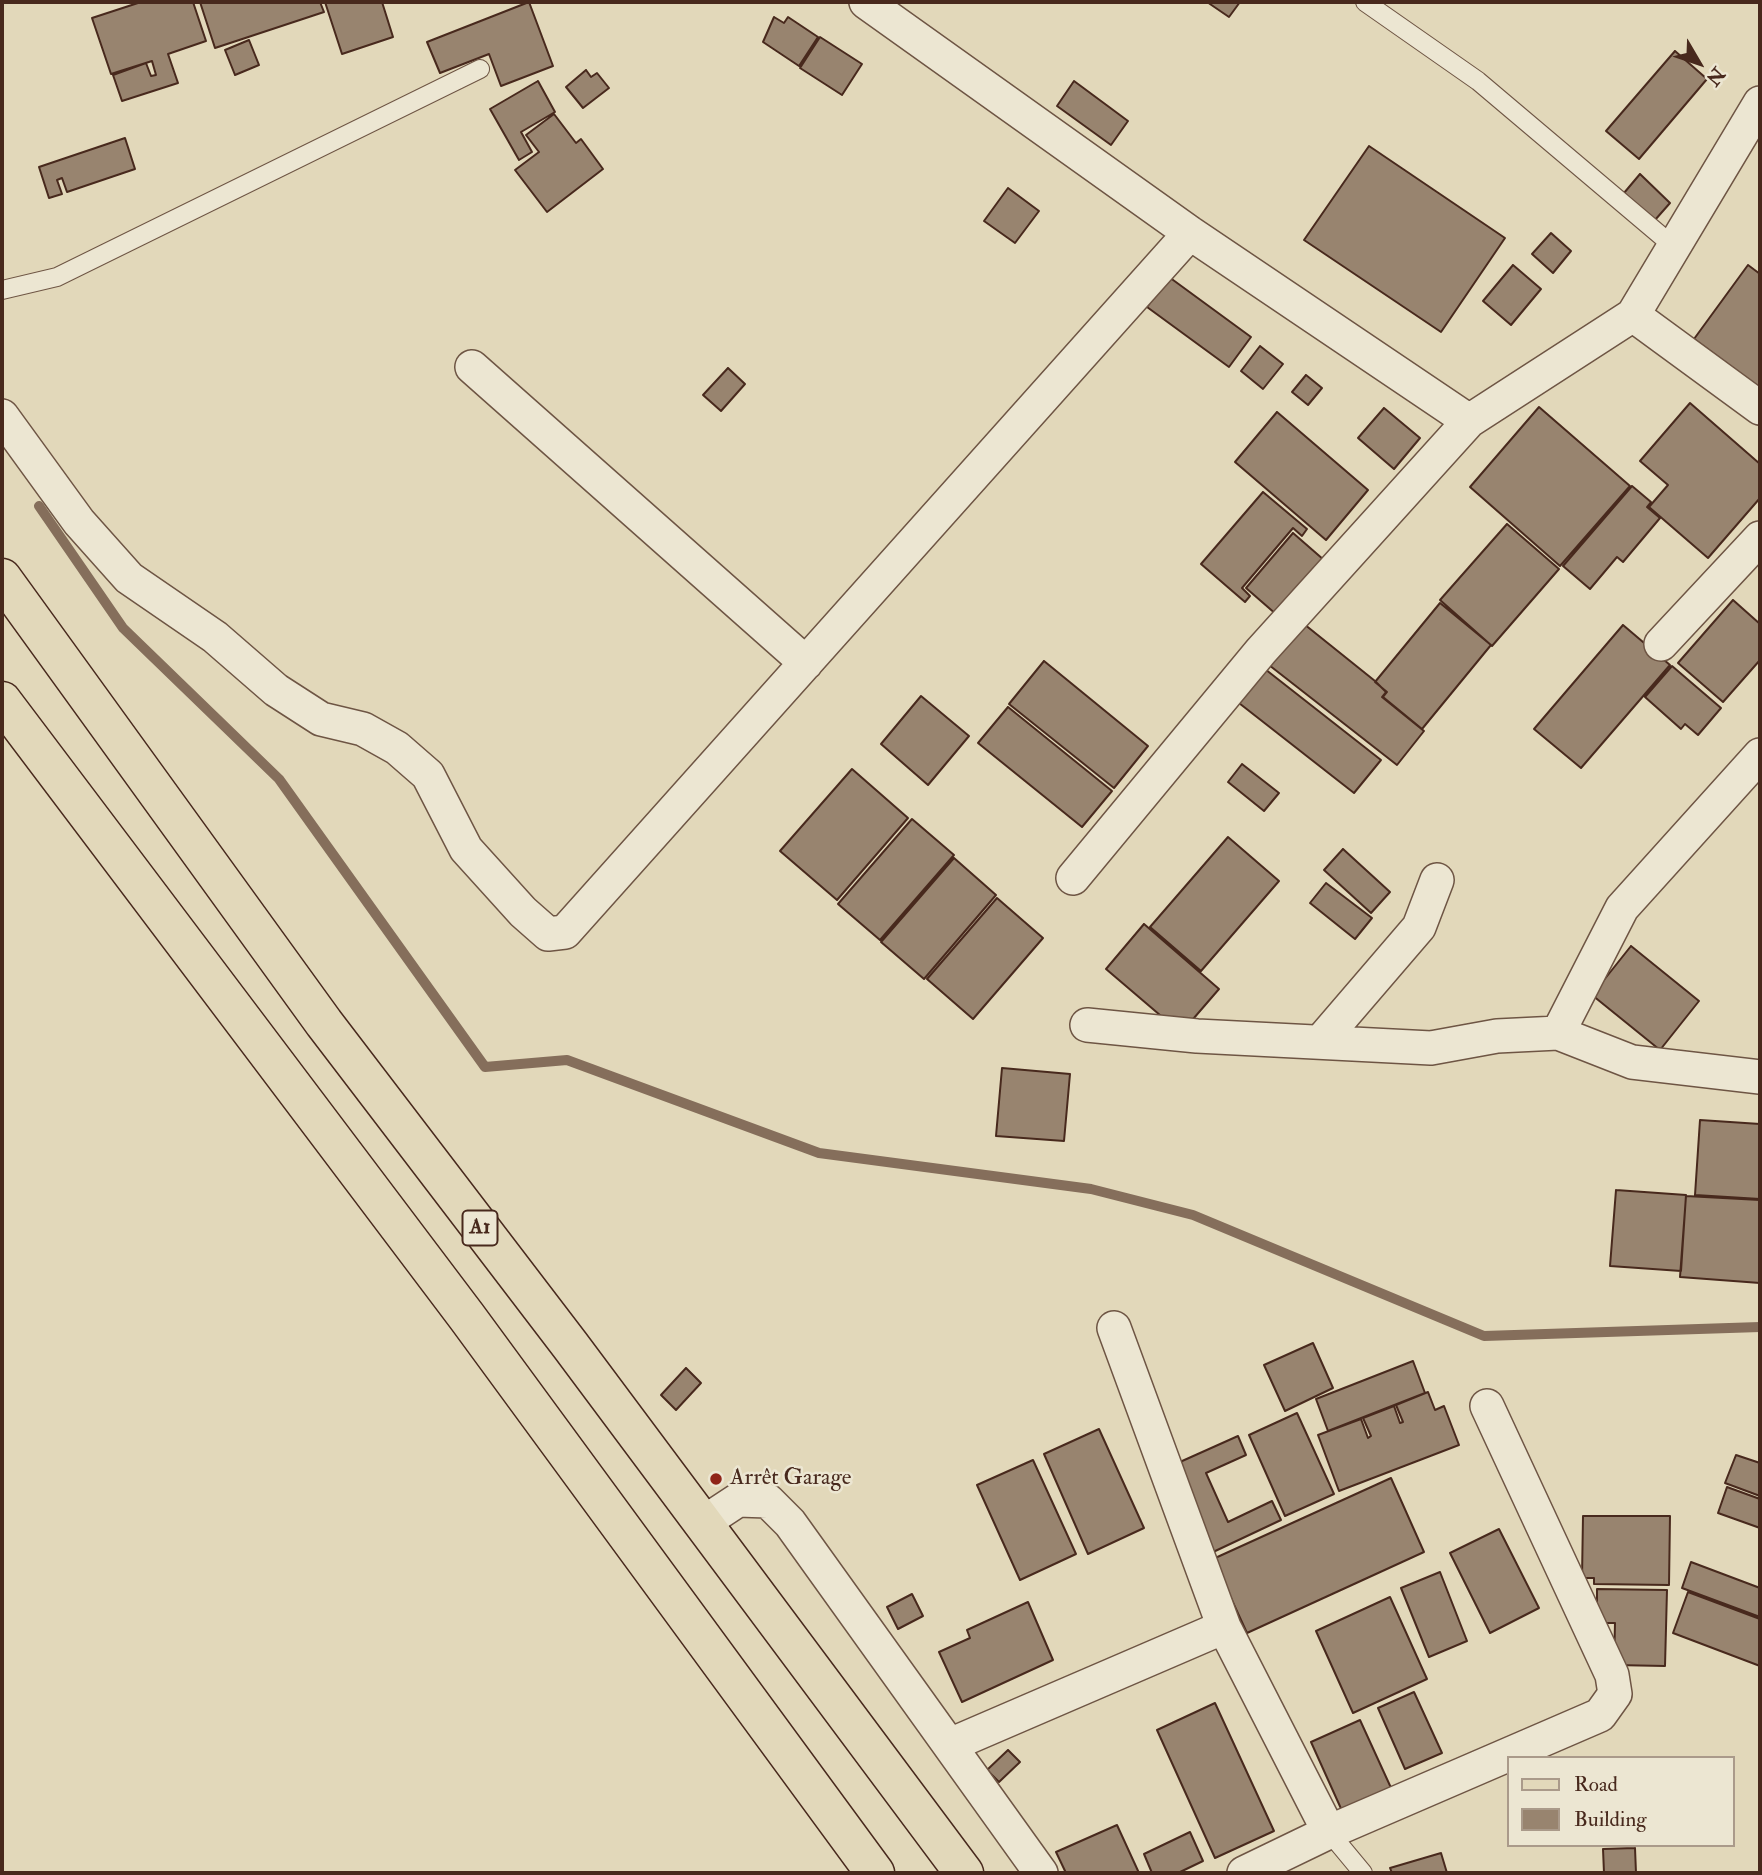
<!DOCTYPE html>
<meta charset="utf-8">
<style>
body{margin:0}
#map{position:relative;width:1762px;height:1875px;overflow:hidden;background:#e2d8ba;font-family:"IM FELL Double Pica",serif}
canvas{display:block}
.frame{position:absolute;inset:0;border:4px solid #48291d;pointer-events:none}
.legend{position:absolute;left:1507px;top:1756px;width:228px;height:91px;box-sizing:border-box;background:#ece6d2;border:2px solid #aa9a8a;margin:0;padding:9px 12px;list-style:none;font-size:21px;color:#48291d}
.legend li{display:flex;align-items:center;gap:14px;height:35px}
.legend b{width:35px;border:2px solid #aa9a8a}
.north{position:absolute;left:1664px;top:28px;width:70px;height:70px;-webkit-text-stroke:5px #ece6d2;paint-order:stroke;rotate:129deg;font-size:19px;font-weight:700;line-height:28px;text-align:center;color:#48291d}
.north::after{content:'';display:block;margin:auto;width:24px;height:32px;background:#48291d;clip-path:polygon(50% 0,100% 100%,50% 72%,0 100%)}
</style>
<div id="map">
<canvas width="1762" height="1875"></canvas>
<div class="frame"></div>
<ul class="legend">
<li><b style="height:9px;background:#e2d8ba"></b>Road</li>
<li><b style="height:19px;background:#98846f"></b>Building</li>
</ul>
<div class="north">N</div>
</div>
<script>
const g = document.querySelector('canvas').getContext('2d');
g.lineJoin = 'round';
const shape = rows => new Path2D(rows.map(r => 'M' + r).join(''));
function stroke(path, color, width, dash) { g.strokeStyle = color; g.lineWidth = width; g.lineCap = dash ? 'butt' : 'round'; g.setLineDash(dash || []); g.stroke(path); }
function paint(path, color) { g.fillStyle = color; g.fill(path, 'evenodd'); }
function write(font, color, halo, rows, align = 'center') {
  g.font = font + ' "IM FELL Double Pica",serif'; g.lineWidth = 5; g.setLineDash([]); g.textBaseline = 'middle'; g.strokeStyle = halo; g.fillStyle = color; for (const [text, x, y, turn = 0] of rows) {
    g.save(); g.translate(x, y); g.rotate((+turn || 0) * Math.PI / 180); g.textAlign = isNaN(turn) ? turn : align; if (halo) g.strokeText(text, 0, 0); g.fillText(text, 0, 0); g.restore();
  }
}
const stream = shape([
 [39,506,123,628,279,779,485,1067,567,1060,819,1153,1091,1189,1193,1215,1484,1336,1760,1327]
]);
const building = shape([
 [141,2,193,2,206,41,168,54,178,83,122,101,113,75,146,63,151,76,156,75,152,61,111,74,92,18,141,2],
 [200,2,320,2,324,12,215,48,200,2],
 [325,2,382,2,393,37,342,54,325,2],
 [529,2,553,66,501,86,489,54,440,73,427,42,529,2],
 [1207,2,1240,2,1229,17,1207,2],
 [774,17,784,23,788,17,818,37,799,66,763,42,774,17],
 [820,37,862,64,842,95,800,68,820,37],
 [249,40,259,65,235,75,225,50,249,40],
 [1675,51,1707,79,1639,159,1606,131,1675,51],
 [586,70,591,77,597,73,609,88,583,108,566,87,586,70],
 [538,81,555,112,521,132,532,152,519,160,490,109,538,81],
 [1074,81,1128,121,1111,145,1057,106,1074,81],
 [554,114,576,143,581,139,603,169,547,212,515,170,539,152,526,135,554,114],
 [125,138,135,169,67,192,62,178,57,180,62,194,49,198,39,167,125,138],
 [1369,146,1505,238,1441,332,1304,240,1369,146],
 [1640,174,1670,203,1655,220,1624,193,1640,174],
 [1008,188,1039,211,1015,243,984,221,1008,188],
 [1551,233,1571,251,1553,273,1532,254,1551,233],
 [1513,265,1541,289,1511,325,1483,301,1513,265],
 [1748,265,1760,274,1760,388,1694,339,1748,265],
 [1169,277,1251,337,1229,367,1147,307,1169,277],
 [1260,346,1283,364,1263,389,1241,371,1260,346],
 [728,368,745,384,721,411,703,395,728,368],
 [1306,375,1322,388,1308,405,1292,392,1306,375],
 [1690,403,1760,464,1760,498,1708,558,1649,507,1668,485,1640,461,1690,403],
 [1539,407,1630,486,1560,566,1470,487,1539,407],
 [1384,408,1420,438,1394,469,1358,438,1384,408],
 [1277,412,1368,490,1326,540,1235,462,1277,412],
 [1632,486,1651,502,1647,507,1660,518,1623,562,1617,557,1590,589,1563,566,1632,486],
 [1263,492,1307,529,1302,536,1293,528,1242,588,1250,596,1245,602,1201,564,1263,492],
 [1507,524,1559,569,1492,646,1440,600,1507,524],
 [1293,533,1332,567,1285,622,1246,588,1293,533],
 [1733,600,1760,624,1760,660,1723,702,1678,663,1733,600],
 [1440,603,1491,645,1422,729,1383,697,1387,692,1375,682,1440,603],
 [1294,616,1375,681,1386,692,1382,697,1424,731,1397,765,1260,658,1294,616],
 [1623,625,1670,665,1581,768,1534,729,1623,625],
 [1044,661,1148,746,1114,788,1009,704,1044,661],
 [1256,662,1381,760,1354,793,1230,696,1256,662],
 [1672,666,1721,708,1698,735,1685,724,1681,729,1645,697,1672,666],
 [921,696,969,736,928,785,881,744,921,696],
 [1008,707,1112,791,1082,827,978,743,1008,707],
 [1242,764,1279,793,1264,811,1228,782,1242,764],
 [852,769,908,818,837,900,780,851,852,769],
 [912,819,954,855,880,940,838,904,912,819],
 [1228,837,1279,881,1201,971,1150,927,1228,837],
 [1343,849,1390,892,1371,913,1324,870,1343,849],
 [954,858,996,895,924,979,881,942,954,858],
 [1326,883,1372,918,1355,939,1310,903,1326,883],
 [997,898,1043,938,973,1019,927,979,997,898],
 [1144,924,1219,989,1181,1033,1106,969,1144,924],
 [1631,946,1699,1001,1660,1050,1592,995,1631,946],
 [1002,1068,1070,1074,1064,1141,996,1136,1002,1068],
 [1700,1120,1760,1124,1760,1199,1695,1195,1700,1120],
 [1616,1190,1686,1195,1681,1271,1610,1266,1616,1190],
 [1686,1196,1760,1200,1760,1283,1680,1277,1686,1196],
 [1313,1343,1333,1388,1285,1411,1264,1365,1313,1343],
 [1413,1361,1425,1393,1328,1431,1316,1399,1413,1361],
 [686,1368,701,1383,676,1410,661,1395,686,1368],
 [1428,1392,1435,1410,1444,1406,1459,1445,1339,1491,1318,1435,1361,1419,1368,1438,1371,1436,1363,1418,1394,1406,1400,1423,1403,1422,1396,1405,1428,1392],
 [1297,1413,1334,1494,1285,1516,1249,1435,1297,1413],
 [1099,1429,1144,1528,1088,1554,1044,1454,1099,1429],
 [1238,1436,1246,1455,1206,1473,1228,1522,1272,1501,1281,1520,1211,1553,1171,1466,1238,1436],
 [1736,1455,1760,1463,1760,1496,1725,1483,1736,1455],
 [1033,1460,1076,1554,1020,1580,977,1485,1033,1460],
 [1391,1478,1424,1552,1247,1633,1213,1559,1391,1478],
 [1727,1487,1760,1499,1760,1528,1718,1513,1727,1487],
 [1583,1516,1670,1516,1669,1585,1594,1584,1594,1578,1582,1578,1583,1516],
 [1499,1529,1539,1608,1490,1633,1450,1553,1499,1529],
 [1691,1562,1760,1588,1760,1617,1682,1588,1691,1562],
 [1440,1572,1467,1641,1429,1657,1401,1588,1440,1572],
 [1597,1589,1667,1590,1665,1666,1614,1665,1615,1623,1597,1623,1597,1589],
 [1688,1592,1760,1619,1760,1666,1673,1633,1688,1592],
 [912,1594,923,1616,898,1629,887,1607,912,1594],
 [1390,1597,1427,1679,1353,1713,1316,1631,1390,1597],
 [1028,1602,1053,1660,962,1702,939,1652,970,1638,967,1630,1028,1602],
 [1414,1692,1442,1753,1405,1769,1378,1708,1414,1692],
 [1215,1703,1274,1831,1215,1858,1157,1730,1215,1703],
 [1360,1720,1392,1790,1343,1813,1311,1742,1360,1720],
 [1008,1750,1020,1762,999,1782,987,1770,1008,1750],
 [1117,1825,1139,1873,1066,1873,1056,1852,1117,1825],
 [1190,1832,1203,1861,1178,1873,1152,1873,1144,1854,1190,1832],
 [1635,1848,1636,1873,1604,1873,1603,1849,1635,1848],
 [1441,1853,1447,1873,1392,1873,1390,1868,1441,1853]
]);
const service = shape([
 [1365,2,1478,81,1672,245],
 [2,290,57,277,480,69],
 [1329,1832,1363,1873]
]);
const minor = shape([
 [866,2,1190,233,1469,421],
 [1633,315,1760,103],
 [472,367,806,663],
 [2,416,79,522,129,578,215,637,276,690,321,719,363,729,397,748,428,775,466,849,523,912,548,934,565,932,1190,233],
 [1661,644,1760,538],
 [1760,755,1622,908,1558,1033,1632,1062,1760,1077],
 [1073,878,1261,651,1469,421,1633,315,1760,408],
 [1087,1025,1197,1036,1431,1048,1497,1036,1558,1033],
 [1322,1040,1419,927,1437,880],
 [1114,1328,1224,1627],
 [703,1523,738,1500,768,1501,790,1523,1041,1873],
 [950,1745,1224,1627,1329,1832],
 [1244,1873,1329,1832,1600,1715,1615,1694,1612,1675,1487,1406]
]);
const primary = shape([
 [2,578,324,1023,570,1345,964,1873],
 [2,701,467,1317,875,1873]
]);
const markers = [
 [716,1479,7,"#8f2418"]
];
const shields = [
 [480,1228,35]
];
const shieldNames = [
 ["A1",480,1228]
];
const poiNames = [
 ["Arrêt Garage",730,1479]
];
stroke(stream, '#856e5b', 10);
paint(building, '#98846f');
stroke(building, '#48291d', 2);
stroke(service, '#6e5544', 20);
stroke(minor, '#6e5544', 36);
stroke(primary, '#48291d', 41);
stroke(service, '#ece6d2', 18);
stroke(minor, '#ece6d2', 33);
stroke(primary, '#e2d8ba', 38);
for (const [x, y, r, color] of markers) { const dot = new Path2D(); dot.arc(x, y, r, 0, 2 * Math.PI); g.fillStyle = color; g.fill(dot); stroke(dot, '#ece6d2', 2.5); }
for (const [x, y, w] of shields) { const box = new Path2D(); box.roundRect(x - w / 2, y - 17.5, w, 35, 5); g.fillStyle = '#ece6d2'; g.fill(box); stroke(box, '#48291d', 2); }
write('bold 21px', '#48291d', null, shieldNames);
write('23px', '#48291d', '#ece6d2', poiNames, 'left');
</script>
